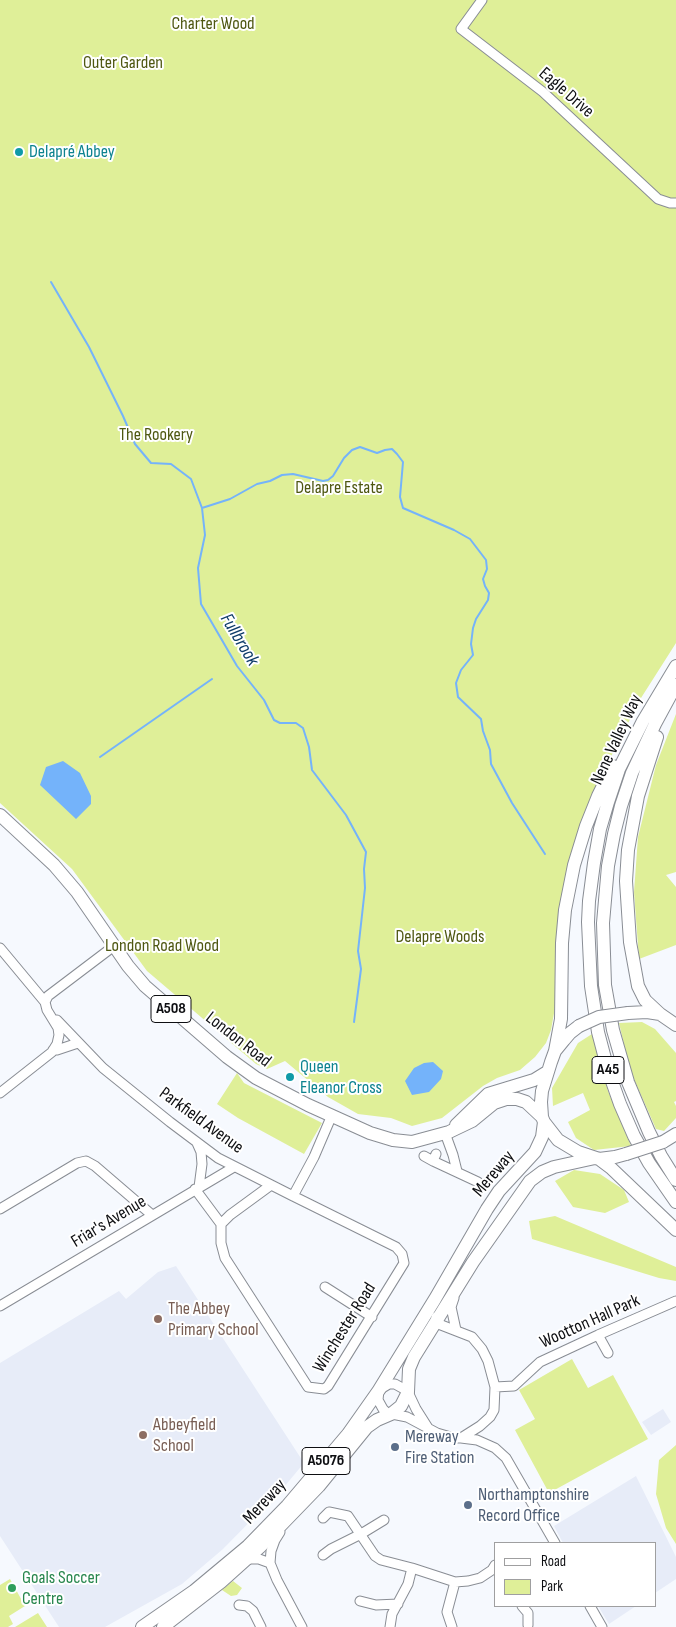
<!DOCTYPE html>
<meta charset="utf-8">
<style>
body{margin:0}
#map{position:relative;width:676px;height:1627px;overflow:hidden;background:#f6f9fe;font-family:"Sofia Sans Condensed",sans-serif}
canvas{display:block}
.legend{position:absolute;left:494px;top:1542px;width:162px;height:65px;box-sizing:border-box;background:#fff;border:1px solid #9f9fa0;margin:0;padding:6px 9px;list-style:none;font-size:15px;color:#0e0f12}
.legend li{display:flex;align-items:center;gap:10px;height:25px}
.legend b{width:25px;border:1px solid #9f9fa0}
</style>
<div id="map">
<canvas width="676" height="1627"></canvas>
<ul class="legend">
<li><b style="height:6px;background:#fff"></b>Road</li>
<li><b style="height:14px;background:#dfef98"></b>Park</li>
</ul>
</div>
<script>
const g = document.querySelector('canvas').getContext('2d');
g.lineJoin = 'round';
function paint(path, color) { g.fillStyle = color; g.fill(path, 'evenodd'); }
const shape = rows => new Path2D(rows.map(r => 'M' + r).join(''));
function stroke(path, color, width, dash) { g.strokeStyle = color; g.lineWidth = width; g.lineCap = dash ? 'butt' : 'round'; g.setLineDash(dash || []); g.stroke(path); }
function write(font, color, halo, rows, align = 'center') {
  g.font = font + ' "Sofia Sans Condensed",sans-serif'; g.lineWidth = 4; g.setLineDash([]); g.textBaseline = 'middle'; g.strokeStyle = halo; g.fillStyle = color; for (const [text, x, y, turn = 0] of rows) {
    g.save(); g.translate(x, y); g.rotate((+turn || 0) * Math.PI / 180); g.textAlign = isNaN(turn) ? turn : align; if (halo) g.strokeText(text, 0, 0); g.fillText(text, 0, 0); g.restore();
  }
}
const built = shape([
 [176,1266,304,1463,284,1487,223,1549,182,1584,105,1627,59,1627,0,1536,0,1363,119,1291,126,1299,158,1272],
 [663,1409,671,1422,651,1435,642,1422],
 [636,1476,676,1557,676,1579,655,1593,655,1543,563,1543,554,1526],
 [598,1606,636,1606,609,1624]
]);
const green = shape([
 [0,0,676,0,676,643,641,698,602,774,591,798,579,832,556,1002,551,1030,546,1043,535,1057,520,1070,497,1078,483,1086,442,1118,412,1126,391,1118,358,1114,328,1097,285,1061,267,1069,256,1064,147,971,72,869,0,803],
 [676,714,676,872,666,875,676,887,676,945,639,959,634,892,638,837,656,765],
 [642,1022,655,1029,676,1053,676,1101,674,1102,676,1106,676,1118,664,1131,656,1129,630,1070,619,1023],
 [592,1034,608,1091,631,1146,594,1150,576,1138,568,1122,590,1110,583,1093,553,1106,552,1088,578,1043],
 [237,1073,244,1083,322,1123,304,1154,238,1118,217,1104],
 [574,1170,600,1174,624,1190,629,1202,605,1213,573,1207,555,1181],
 [555,1216,676,1267,676,1281,659,1278,532,1239,529,1221],
 [572,1359,588,1388,613,1375,648,1439,549,1493,515,1430,535,1419,519,1390],
 [676,1445,676,1544,666,1528,656,1494,659,1460],
 [10,1579,25,1606,9,1616,13,1624,8,1627,0,1627,0,1585],
 [233,1581,242,1588,237,1595,231,1596,222,1590],
 [38,1613,47,1627,15,1627]
]);
const water = shape([
 [63,761,80,773,91,796,91,804,76,819,40,785,46,767],
 [433,1062,443,1071,441,1079,429,1092,412,1095,405,1081,414,1068,424,1063]
]);
const stream = shape([
 [51,282,89,347,123,416,135,444,151,463,171,464,191,479,202,508,205,535,198,568,201,604,237,666,264,700,274,720,280,723,296,723,303,728,309,747,312,770,346,815,366,852,364,869,365,888,358,951,361,969,354,1022],
 [202,508,230,499,257,484,270,481,282,475,293,474,323,481,328,480,333,476,344,458,352,450,360,447,377,453,385,450,392,449,397,454,403,462,400,497,403,508,454,530,470,539,486,560,487,569,483,579,485,586,489,593,488,600,476,619,473,628,471,644,473,655,461,670,456,683,458,697,481,719,483,731,490,750,491,764,512,803,545,854],
 [100,757,212,679]
]);
const minor = shape([
 [482,0,461,29,543,92,658,199,670,203,676,203],
 [0,948,45,1002,47,1010,58,1028,59,1035,57,1044,52,1052,0,1093],
 [45,1002,48,996,114,946],
 [54,1020,57,1020,103,1068,170,1122,218,1158,293,1196,314,1157,332,1115],
 [53,1050,57,1050,78,1043],
 [445,1133,453,1155,457,1171],
 [197,1143,201,1152,202,1164,199,1187],
 [424,1156,433,1161,436,1154],
 [433,1161,478,1182],
 [195,1189,221,1224,221,1243,225,1258,308,1387,324,1389,328,1386,404,1263,402,1254,396,1247,293,1196],
 [0,1209,77,1163,86,1161,95,1166,152,1215],
 [221,1224,230,1215,271,1185],
 [325,1287,372,1317],
 [454,1298,451,1307,456,1330],
 [0,1306,234,1167],
 [598,1335,608,1353],
 [495,1387,514,1386,540,1362,598,1335,676,1301],
 [428,1428,416,1409,408,1392,404,1389,395,1384,389,1384,379,1390,378,1400,383,1409,387,1413,407,1417,437,1433,454,1438,461,1438,480,1426,490,1417,494,1410,495,1387,488,1361,482,1349,472,1337,436,1323,436,1317],
 [461,1438,477,1440,495,1448,506,1458,555,1543],
 [323,1518,329,1512,348,1516,375,1556,381,1560,412,1568,455,1582,468,1581,480,1578,492,1570,495,1565],
 [280,1532,275,1540,271,1551,270,1563,277,1580,302,1627],
 [323,1555,331,1549,361,1534,384,1520],
 [247,1559,259,1559,270,1563],
 [360,1601,376,1605,398,1604],
 [239,1605,247,1606,253,1611,261,1627],
 [522,1606,528,1613,528,1625],
 [590,1606,602,1627],
 [390,1627,392,1614,408,1584,412,1568],
 [452,1627,447,1612,455,1582]
]);
const highway = shape([
 [676,666,643,721,619,769,608,802,600,829,594,863,589,901,588,922,591,986,598,1032,608,1070,620,1104,634,1136,649,1163,676,1202],
 [676,685,655,724,632,773,621,806,614,834,608,866,603,923,605,985,613,1030,628,1082,649,1132,661,1156,676,1180],
 [657,737,638,796,628,850,626,881,630,942,638,986,645,1000,660,1014],
 [0,815,54,865,77,892,128,966,145,986,227,1057,256,1078,308,1105,370,1133,393,1140,412,1142,449,1132,472,1121,494,1103,506,1099,517,1099,526,1102,542,1117],
 [628,1013,647,1012,660,1014,676,1025],
 [579,1026,570,1033,564,1040,555,1051,551,1062,542,1091,541,1102,542,1117,544,1122,558,1140,578,1152,599,1159,615,1157,626,1154],
 [555,1051,561,1019,562,943,565,910,574,865,586,826,598,796,613,766],
 [456,1125,488,1094,534,1080,547,1072],
 [663,1142,676,1134],
 [599,1159,611,1168,676,1230],
 [142,1627,194,1591,248,1546,287,1506,348,1434,379,1390,435,1299,487,1209,499,1191,535,1152,542,1137,544,1122],
 [163,1627,221,1582,260,1547,319,1486,367,1427,377,1420,391,1414,401,1406,408,1392,409,1369,414,1357,473,1262,530,1181,542,1172,554,1167,595,1158]
]);
const highwayBridge = shape([
 [579,1026,599,1017,628,1013],
 [626,1154,663,1142]
]);
const markers = [
 [19,152,5,"#0f9aa8"],
 [290,1077,5,"#0f9aa8"],
 [158,1319,5,"#8d6e63"],
 [143,1435,5,"#8d6e63"],
 [395,1447,5,"#5c6f8a"],
 [468,1505,5,"#5c6f8a"],
 [12,1588,5,"#2e9e5b"]
];
const shields = [
 [171,1009,40],
 [608,1070,32],
 [326,1461,48]
];
const shieldNames = [
 ["A508",171,1009],
 ["A45",608,1070],
 ["A5076",326,1461]
];
const parkNames = [
 ["Charter Wood",213,24],
 ["Outer Garden",123,63],
 ["The Rookery",156,435],
 ["Delapre Estate",339,488],
 ["Delapre Woods",440,937],
 ["London Road Wood",162,946]
];
const streetNames = [
 ["Eagle Drive",566,93,41],
 ["Nene Valley Way",617,740,-65],
 ["London Road",238,1040,38],
 ["Parkfield Avenue",201,1121,36],
 ["Mereway",494,1174,-50],
 ["Friar's Avenue",109,1222,-31],
 ["Wootton Hall Park",590,1322,-24],
 ["Winchester Road",345,1328,-58],
 ["Mereway",265,1502,-47]
];
const cultureNames = [
 ["Delapré Abbey",29,152],
 ["Queen",300,1067],
 ["Eleanor Cross",300,1088]
];
const educationNames = [
 ["The Abbey",168,1309],
 ["Primary School",168,1330],
 ["Abbeyfield",153,1425],
 ["School",153,1446]
];
const serviceNames = [
 ["Mereway",405,1437],
 ["Fire Station",405,1458],
 ["Northamptonshire",478,1495],
 ["Record Office",478,1516]
];
const leisureNames = [
 ["Goals Soccer",22,1578],
 ["Centre",22,1599]
];
const waterNames = [
 ["Fullbrook",239,640,59]
];
paint(built, '#e7ecf8');
paint(green, '#dfef98');
paint(water, '#74b3fa');
stroke(stream, '#74b3fa', 2);
stroke(minor, '#898d94', 11);
stroke(highway, '#898d94', 14);
stroke(minor, '#fff', 9);
stroke(highway, '#fff', 12);
stroke(highwayBridge, '#898d94', 14, []);
stroke(highwayBridge, '#fff', 12);
for (const [x, y, r, color] of markers) { const dot = new Path2D(); dot.arc(x, y, r, 0, 2 * Math.PI); g.fillStyle = color; g.fill(dot); stroke(dot, '#fff', 2); }
for (const [x, y, w] of shields) { const box = new Path2D(); box.roundRect(x - w / 2, y - 13.5, w, 27, 4); g.fillStyle = '#fff'; g.fill(box); stroke(box, '#0e0f12', 1); }
write('bold 16px', '#0e0f12', null, shieldNames);
write('18px', '#4e5711', '#fff', parkNames);
write('18px', '#0e0f12', '#fff', streetNames);
write('18px', '#0d838f', '#fff', cultureNames, 'left');
write('18px', '#785e54', '#fff', educationNames, 'left');
write('18px', '#4e5e75', '#fff', serviceNames, 'left');
write('18px', '#27864d', '#fff', leisureNames, 'left');
write('italic 19px', '#0f3c69', '#fff', waterNames);
</script>
